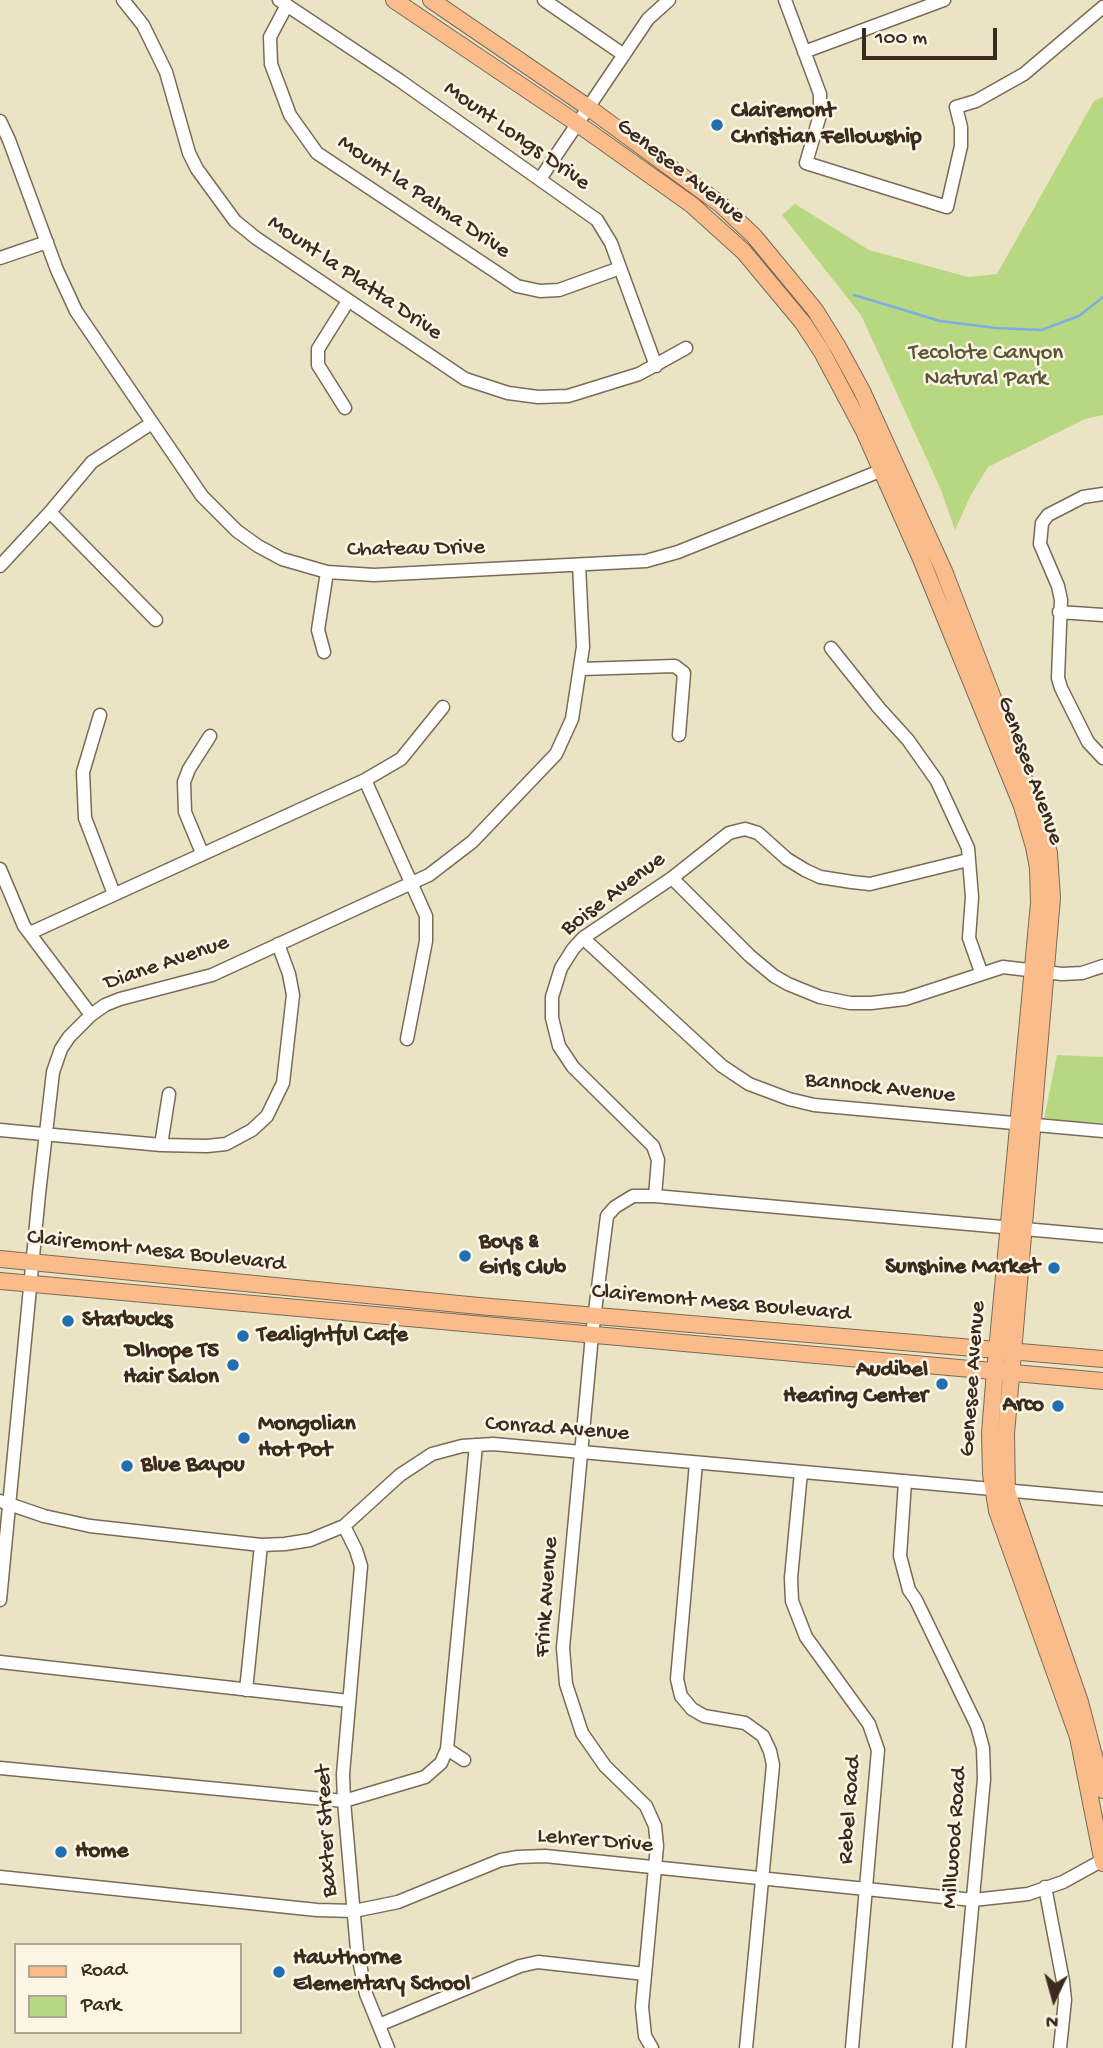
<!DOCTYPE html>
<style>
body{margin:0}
#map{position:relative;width:1103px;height:2048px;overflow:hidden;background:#ebe4c4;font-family:"Gochi Hand",sans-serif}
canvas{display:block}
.legend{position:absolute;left:14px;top:1943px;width:228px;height:91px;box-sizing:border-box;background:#fcf5e5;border:2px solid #afa495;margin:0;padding:9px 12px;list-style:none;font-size:21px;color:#3b2a1e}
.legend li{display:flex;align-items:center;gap:14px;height:35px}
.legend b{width:35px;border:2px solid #afa495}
.north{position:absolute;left:1019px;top:1964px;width:70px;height:70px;-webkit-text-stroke:5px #fcf5e5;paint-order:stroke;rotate:185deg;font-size:19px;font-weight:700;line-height:28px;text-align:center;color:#3b2a1e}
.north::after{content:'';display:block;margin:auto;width:24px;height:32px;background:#3b2a1e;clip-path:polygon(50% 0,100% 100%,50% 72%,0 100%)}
.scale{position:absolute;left:862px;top:28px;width:135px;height:32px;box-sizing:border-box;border:4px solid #3b2a1e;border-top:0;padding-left:9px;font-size:21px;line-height:24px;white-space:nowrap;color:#3b2a1e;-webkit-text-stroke:5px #fcf5e5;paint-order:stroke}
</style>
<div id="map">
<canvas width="1103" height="2048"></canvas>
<ul class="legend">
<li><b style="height:9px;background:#f9bc8a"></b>Road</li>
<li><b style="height:19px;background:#b7d880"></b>Park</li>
</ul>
<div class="north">N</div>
<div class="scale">100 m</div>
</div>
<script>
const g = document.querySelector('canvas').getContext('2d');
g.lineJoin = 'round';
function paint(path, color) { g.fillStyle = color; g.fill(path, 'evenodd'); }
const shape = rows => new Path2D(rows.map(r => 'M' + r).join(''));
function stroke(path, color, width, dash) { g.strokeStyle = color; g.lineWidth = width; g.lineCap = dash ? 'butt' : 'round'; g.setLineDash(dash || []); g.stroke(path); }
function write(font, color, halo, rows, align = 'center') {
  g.font = font + ' "Gochi Hand",sans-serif'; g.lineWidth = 5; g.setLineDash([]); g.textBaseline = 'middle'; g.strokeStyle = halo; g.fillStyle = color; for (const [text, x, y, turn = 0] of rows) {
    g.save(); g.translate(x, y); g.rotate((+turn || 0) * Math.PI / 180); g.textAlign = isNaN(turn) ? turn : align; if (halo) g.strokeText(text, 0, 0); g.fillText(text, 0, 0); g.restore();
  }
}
const green = shape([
 [1103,97,1103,415,1085,419,988,467,971,495,955,530,941,490,861,315,782,215,795,204,869,250,968,277,997,274,1094,101],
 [1057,1055,1103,1057,1103,1123,1044,1119]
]);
const stream = shape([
 [854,295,940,321,996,328,1041,330,1079,316,1103,297]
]);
const minor = shape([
 [123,0,143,25,166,72,189,153,197,169,235,221,256,238,465,379,508,393,538,397,568,396,639,374,686,348],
 [279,0,399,80,597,220,611,243,656,366],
 [544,0,624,55],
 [785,0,820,94,820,115,806,163,947,207,961,146,961,127,956,107,976,101,1024,74,1103,7],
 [287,5,270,37,271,64,290,115,317,153,517,286,540,291,559,290,620,268],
 [804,52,944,0],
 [0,121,9,140,57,270,76,311,202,496,237,531,258,546,282,559,327,572,374,575,646,561,678,552,890,467],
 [540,179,648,19,669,0],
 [0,258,47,242],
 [345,408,318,365,318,349,348,301],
 [1103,494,1083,497,1048,515,1042,523,1040,544,1058,586,1061,600,1058,678,1061,688,1088,742,1103,758],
 [50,512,156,620],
 [0,566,50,512,92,462,152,423],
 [1059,612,1103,615],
 [831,648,879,708,908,740,937,781,968,848,972,897,969,938,981,972],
 [324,652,318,630,327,572],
 [581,669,675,666,684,673,679,735],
 [100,715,83,772,85,818,114,894],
 [365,780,426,916,426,941,407,1039],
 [202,853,185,812,184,782,189,769,210,736],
 [0,869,24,926,91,1015],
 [672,878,750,956,774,976,788,984,820,997,850,1003,871,1003,905,999,1003,967,1062,974,1082,973,1103,966],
 [30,933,365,780,401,759,443,707],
 [583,938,722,1066,749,1084,789,1099,814,1105,1103,1131],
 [0,1130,161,1145,207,1146,226,1144,252,1130,267,1116,283,1083,293,995,289,974,278,944],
 [161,1145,169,1094],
 [655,1196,658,1160,653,1146,573,1067,559,1046,552,1018,552,997,561,968,573,949,583,938,672,878,729,833,745,829,758,833,787,859,805,870,820,877,852,882,870,884,968,860],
 [696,1463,677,1679,681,1696,692,1709,704,1716,745,1723,763,1736,770,1751,773,1765,746,2048],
 [801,1472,791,1578,792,1601,806,1637,869,1724,878,1750,852,2048],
 [905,1482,900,1556,909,1590,916,1600,977,1726,983,1748,984,1779,959,2048],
 [0,1501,44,1516,90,1526,261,1545,285,1544,310,1540,344,1526,400,1475,432,1454,462,1446,493,1444,1103,1499],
 [344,1526,356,1550,361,1566,343,1774,344,1801,357,1950,366,1994,388,2048],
 [0,1600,39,1194,53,1072,61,1049,69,1037,91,1015,105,1005,120,999,212,975,429,875,472,842,556,754,572,719,583,647,579,565],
 [0,1662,349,1701],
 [246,1690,261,1545],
 [447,1749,464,1760],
 [0,1768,344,1801,425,1777,441,1763,447,1749,476,1445],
 [0,1877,317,1910,354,1911,398,1902,501,1860,518,1857,545,1856,973,1900,1028,1894,1063,1882,1103,1860],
 [1045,1887,1063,1981,1065,2000,1060,2048],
 [379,2025,520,1966,538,1962,645,1974],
 [652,2048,645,2036,642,2007,657,1846,655,1826,646,1806,605,1766,582,1733,566,1684,563,1648,592,1335,607,1216,615,1207,633,1196,655,1196,1103,1236]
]);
const major = shape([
 [394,0,578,124,692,205,744,252,803,323,822,352,864,431,921,559,1022,806,1034,847,1038,868,1039,903,994,1383,990,1433,991,1474,997,1511,1078,1737,1103,1863],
 [431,0,589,108,720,204,754,236,815,310,838,347,862,391,944,571,1033,802,1049,853,1052,898,1006,1434,1007,1491,1080,1702,1103,1790],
 [0,1259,479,1306,1103,1359],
 [0,1281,1103,1381]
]);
const markers = [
 [717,125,7,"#1f6fb2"],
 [465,1256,7,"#1f6fb2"],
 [1054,1268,7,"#1f6fb2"],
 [68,1321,7,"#1f6fb2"],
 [243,1336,7,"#1f6fb2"],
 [233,1365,7,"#1f6fb2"],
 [942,1384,7,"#1f6fb2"],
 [1058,1406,7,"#1f6fb2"],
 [244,1438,7,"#1f6fb2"],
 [127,1466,7,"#1f6fb2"],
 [61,1852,7,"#1f6fb2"],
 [279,1972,7,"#1f6fb2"]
];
const poiNames = [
 ["Clairemont",731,112],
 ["Christian Fellowship",731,138],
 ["Boys &",479,1243],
 ["Girls Club",479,1269],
 ["Sunshine Market",1040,1268,"right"],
 ["Starbucks",82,1321],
 ["Tealightful Cafe",257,1336],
 ["Dlhope T5",219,1352,"right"],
 ["Hair Salon",219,1378,"right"],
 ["Audibel",928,1371,"right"],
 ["Hearing Center",928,1397,"right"],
 ["Arco",1044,1406,"right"],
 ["Mongolian",258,1425],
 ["Hot Pot",258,1451],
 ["Blue Bayou",141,1466],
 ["Home",75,1852],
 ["Hawthorne",293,1959],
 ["Elementary School",293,1985]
];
const streetNames = [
 ["Mount Longs Drive",516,137,35],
 ["Genesee Avenue",680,172,38],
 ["Mount la Palma Drive",423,198,34],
 ["Mount la Platta Drive",354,279,34],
 ["Chateau Drive",416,550,-1],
 ["Genesee Avenue",1029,771,70],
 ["Boise Avenue",614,895,-37],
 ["Diane Avenue",167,964,-19],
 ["Bannock Avenue",880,1089,6],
 ["Clairemont Mesa Boulevard",156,1252,6],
 ["Clairemont Mesa Boulevard",721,1304,5],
 ["Genesee Avenue",974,1379,-86],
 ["Conrad Avenue",557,1430,4],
 ["Frink Avenue",548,1597,-86],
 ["Rebel Road",851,1810,-86],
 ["Baxter Street",328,1831,-93],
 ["Millwood Road",956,1838,-86],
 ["Lehrer Drive",595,1842,5]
];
const parkNames = [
 ["Tecolote Canyon",986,354],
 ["Natural Park",986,380]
];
paint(green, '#b7d880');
stroke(stream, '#7dade7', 2.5);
stroke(minor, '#796b58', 15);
stroke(major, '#796b58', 18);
stroke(minor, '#fff', 12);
stroke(major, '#f9bc8a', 16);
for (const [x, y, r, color] of markers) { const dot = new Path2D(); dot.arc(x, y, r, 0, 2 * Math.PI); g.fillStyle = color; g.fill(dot); stroke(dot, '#fcf5e5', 2.5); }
write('bold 23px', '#3b2a1e', '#fcf5e5', poiNames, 'left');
write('23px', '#3b2a1e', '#fcf5e5', streetNames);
write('23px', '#5a5636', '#fcf5e5', parkNames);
</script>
